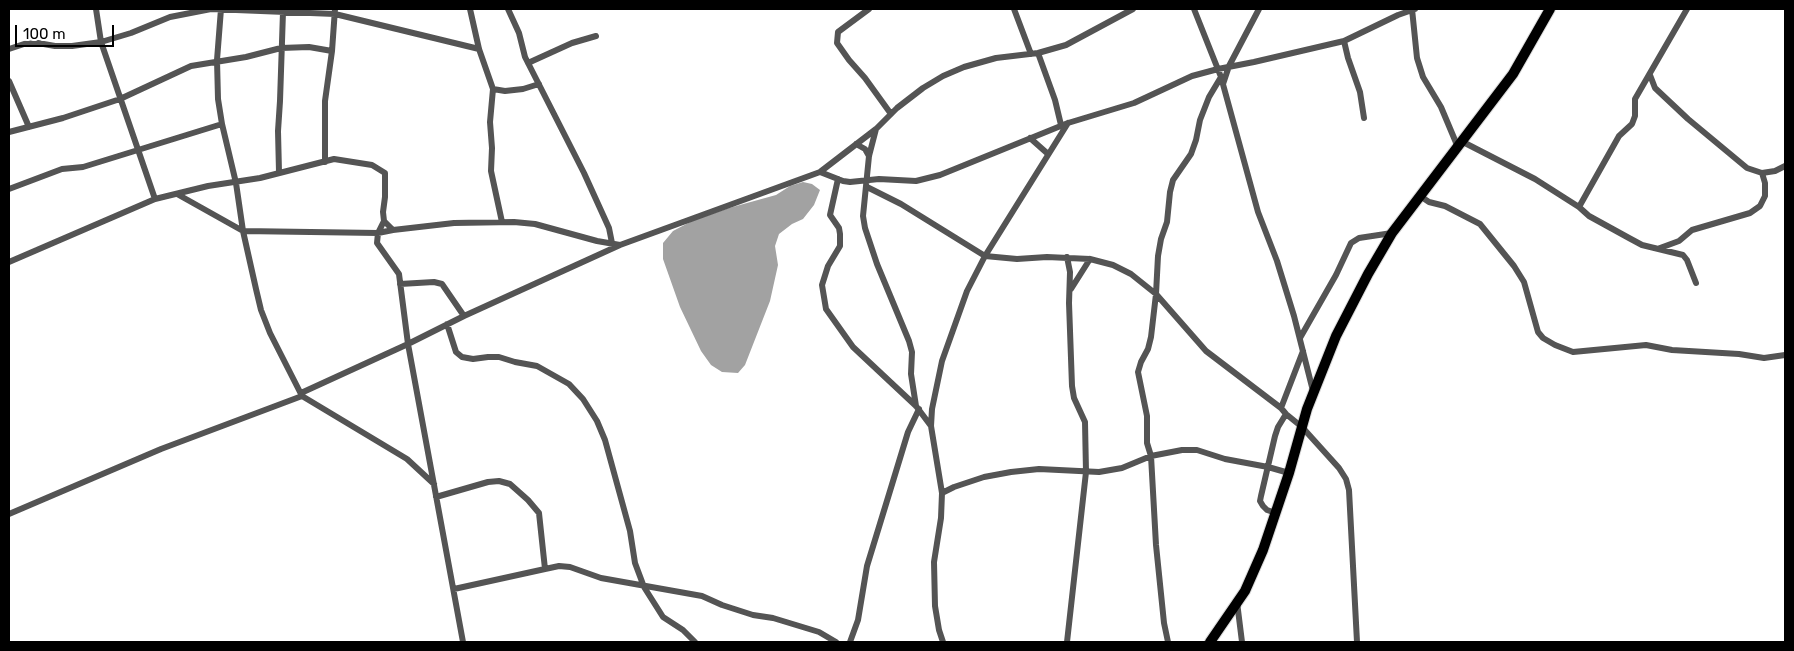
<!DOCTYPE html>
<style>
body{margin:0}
#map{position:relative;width:1794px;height:651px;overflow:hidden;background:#fff;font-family:Rubik,sans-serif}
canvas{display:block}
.frame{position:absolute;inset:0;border:10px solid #000;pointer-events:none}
.scale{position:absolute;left:15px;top:25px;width:99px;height:22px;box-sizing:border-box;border:2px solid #000;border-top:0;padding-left:6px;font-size:15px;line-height:18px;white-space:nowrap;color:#000;-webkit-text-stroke:4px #fff;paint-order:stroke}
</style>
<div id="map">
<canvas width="1794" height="651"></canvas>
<div class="frame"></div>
<div class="scale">100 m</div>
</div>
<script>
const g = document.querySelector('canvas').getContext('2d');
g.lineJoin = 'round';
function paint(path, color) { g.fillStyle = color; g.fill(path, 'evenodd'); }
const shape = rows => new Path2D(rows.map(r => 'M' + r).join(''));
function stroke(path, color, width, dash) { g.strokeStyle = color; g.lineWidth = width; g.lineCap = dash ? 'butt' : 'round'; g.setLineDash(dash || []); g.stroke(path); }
const water = shape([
 [803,182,812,184,820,190,814,205,803,219,792,224,779,234,775,246,778,265,770,301,745,365,738,373,722,372,711,365,701,351,680,307,663,259,663,243,673,231,692,221,729,208,776,195,790,186]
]);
const minor = shape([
 [96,9,101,42,155,199],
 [221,9,217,60,218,99,222,124,236,183,243,231,256,289,261,310,270,333,302,396,407,459,434,484],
 [470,9,479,49,493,89,490,122,492,148,491,171,502,222],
 [508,9,519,33,525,57,584,173,609,228,612,243],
 [869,9,838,32,837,43,849,60,865,78,891,114],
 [1014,9,1031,54],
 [1194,9,1221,77,1258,212,1277,261,1294,316,1313,391],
 [1412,9,1417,58,1423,77,1441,107,1457,145],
 [1344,41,1348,58,1360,92,1364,118],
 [9,49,24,44,38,43,55,46,72,46,101,42,131,33,170,17,211,9,335,14,479,49],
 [1038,53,1055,100,1061,125],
 [528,63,572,43,596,36],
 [1650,75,1655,88,1688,119,1747,168,1762,173,1775,171,1785,166],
 [9,81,29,127],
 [1223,84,1229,66,1259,9],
 [493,89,505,91,523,89,539,84],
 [876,129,869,156,863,216,865,228,877,264,909,341,912,352,911,374,916,406],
 [9,132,63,118,120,99,191,66,246,57,281,48,309,47,332,51],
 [1030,138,1048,154],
 [1461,141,1535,179,1579,207,1589,216,1629,238,1642,245,1683,255,1687,260,1696,283],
 [856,144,865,149,869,156],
 [325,162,325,101,332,51,335,9],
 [279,172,278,131,280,101,283,12],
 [820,172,843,181,850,182,879,179,916,181,940,175,1068,123,1134,103,1192,76,1218,69,1254,62,1344,41,1398,15,1415,9],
 [838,179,830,215,839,228,840,234,840,246,828,266,822,285,826,309,853,347,916,406,931,426],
 [867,187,901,204,985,256,1017,259,1047,257,1090,259,1113,265,1131,274,1156,294,1206,351,1281,408,1286,414,1302,427,1339,468,1346,479,1349,490,1357,642],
 [9,189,62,169,83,167,222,124],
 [177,194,243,231,378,233,393,230],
 [1420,196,1429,202,1445,206,1480,224,1514,266,1524,282,1538,332,1543,338,1555,345,1573,352,1646,345,1672,350,1739,354,1764,358,1785,355],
 [1579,207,1619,136,1632,124,1635,116,1635,99,1687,9],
 [384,221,378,233,377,243,399,274,408,344,463,642],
 [1660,248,1679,241,1692,230,1750,213,1760,206,1765,196,1765,183,1762,173],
 [1067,257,1070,272,1069,303,1072,386,1074,398,1085,422,1086,472,1067,642],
 [9,262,155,199,208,186,260,178,334,159,372,165,385,173,385,197,383,212,384,221,393,230,454,223,514,222,535,224,597,241,620,245,820,172,876,129,897,108,923,88,943,76,964,67,996,58,1038,53,1066,45,1133,9],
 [400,284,434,282,442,284,464,316],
 [1071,289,1090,259],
 [447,324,456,352,462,357,473,359,488,357,499,357,515,362,537,366,569,384,583,399,597,421,605,440,630,531,635,563,644,587,663,617,683,630,695,642],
 [1300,338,1336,275,1351,243,1359,238,1392,233],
 [301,393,408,344,464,316,620,245],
 [1281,408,1303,351],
 [942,493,954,487,984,477,1011,472,1039,469,1099,472,1122,468,1151,456,1182,450,1197,450,1225,459,1268,467,1289,473],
 [436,497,488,482,499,481,510,484,528,500,539,513,545,569],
 [1276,513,1267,510,1263,506,1260,501,1261,496,1275,436,1278,427,1286,414],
 [9,514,161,449,302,396],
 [454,589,545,569,559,566,570,567,601,578,702,596,722,605,753,615,773,618,819,632,836,642],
 [1237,602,1242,642],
 [850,642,858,620,867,566,890,491,908,432,919,409],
 [943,642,939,630,935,606,934,562,941,518,942,493,931,426,932,409,942,361,967,291,985,256,1068,123],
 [1168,642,1164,623,1156,545,1151,456,1147,443,1147,416,1138,372,1141,362,1148,349,1151,337,1156,294,1158,256,1161,239,1167,222,1170,192,1173,180,1191,154,1196,140,1200,120,1209,97,1221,77]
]);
const primary = shape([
 [1210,642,1245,591,1263,550,1289,473,1307,409,1336,336,1368,274,1392,233,1513,74,1550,9]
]);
paint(water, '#a2a2a2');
stroke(primary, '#dbdbdb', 12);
stroke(minor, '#545454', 6);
stroke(primary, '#000', 10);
</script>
